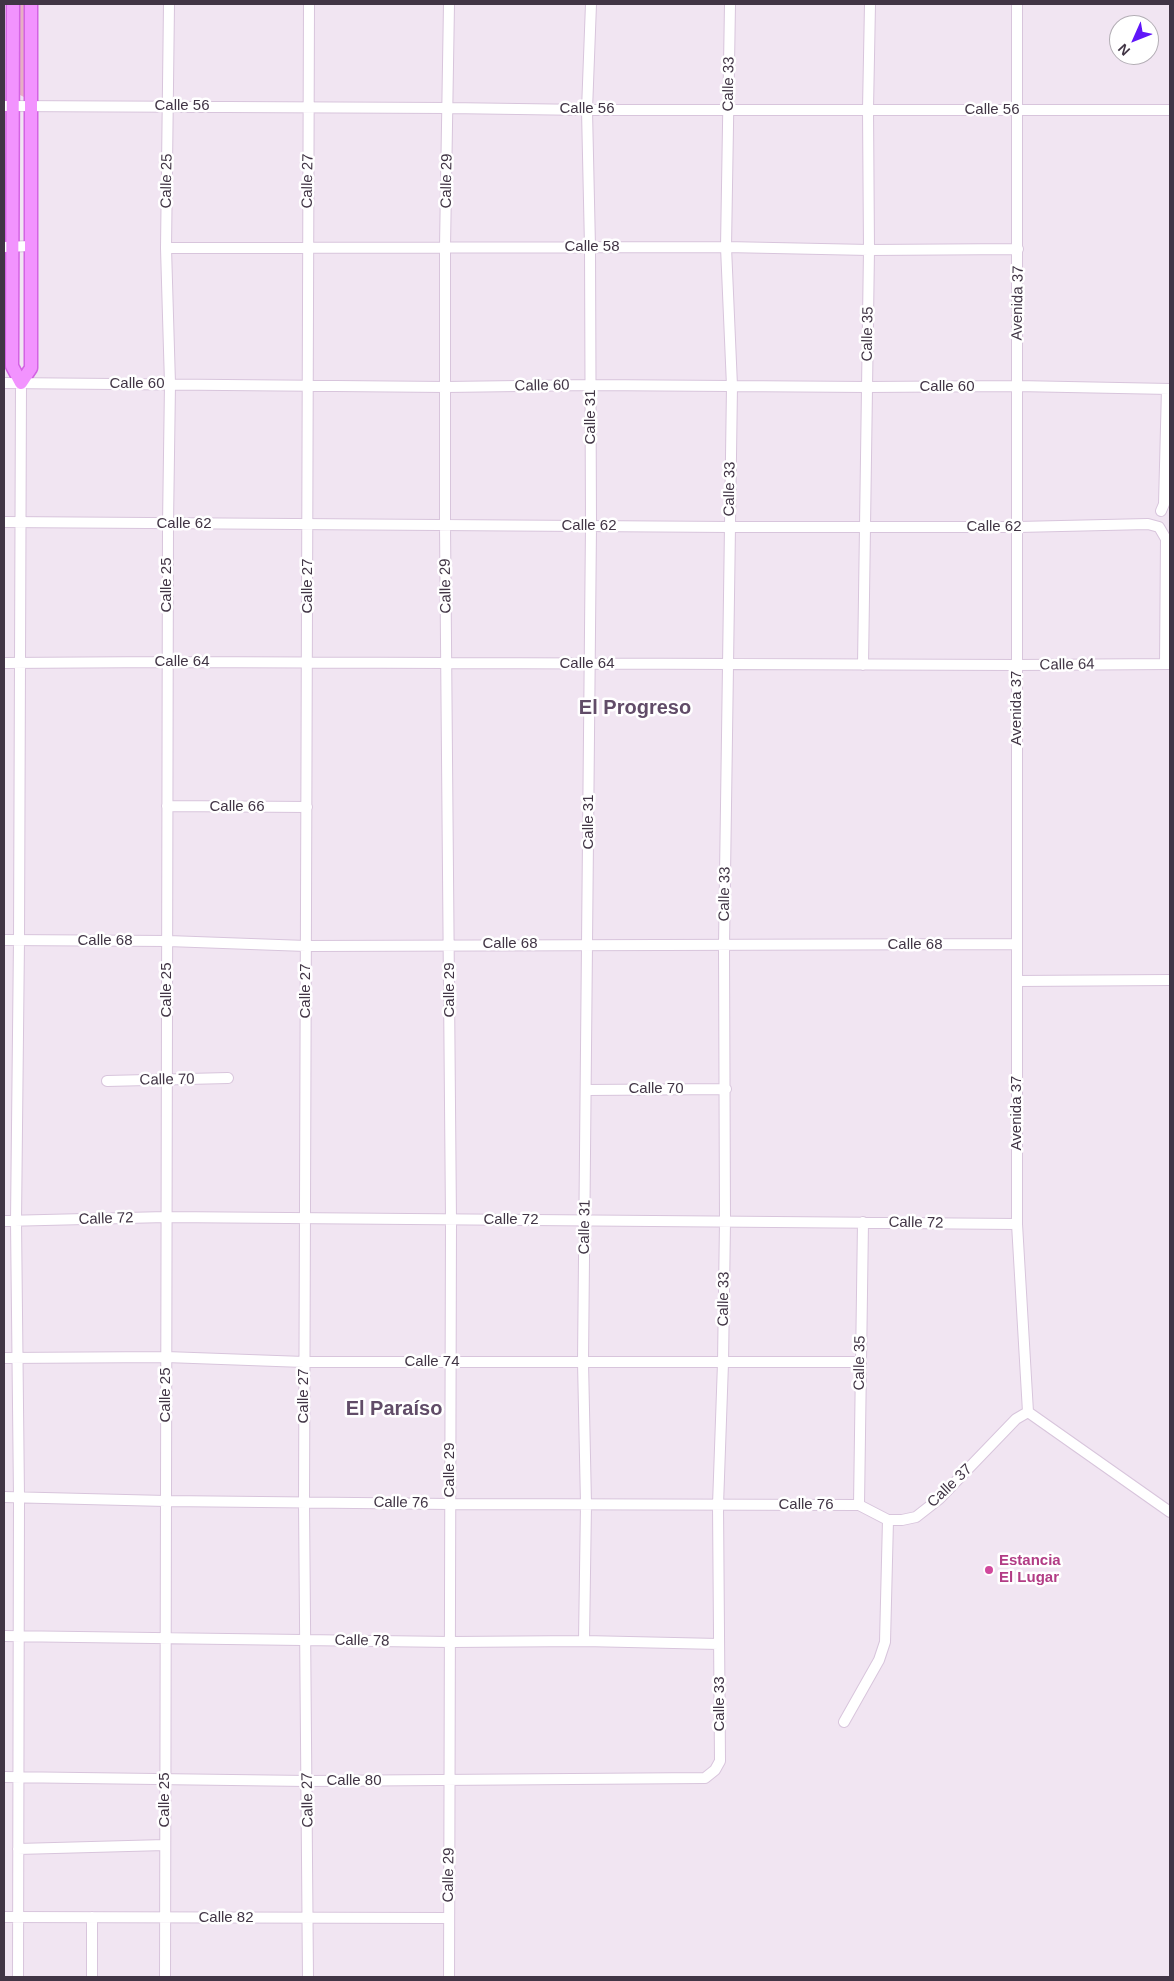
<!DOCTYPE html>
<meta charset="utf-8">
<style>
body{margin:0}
#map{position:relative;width:1174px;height:1981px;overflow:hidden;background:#f1e5f2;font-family:Helvetica,sans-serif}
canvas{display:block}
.frame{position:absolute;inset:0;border:5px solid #413545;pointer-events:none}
.north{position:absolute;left:1109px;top:15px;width:50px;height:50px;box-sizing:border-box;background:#fff;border:1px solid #b3aeb5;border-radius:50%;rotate:226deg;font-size:14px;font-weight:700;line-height:20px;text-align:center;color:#413545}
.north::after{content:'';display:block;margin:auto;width:18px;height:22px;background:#6016f9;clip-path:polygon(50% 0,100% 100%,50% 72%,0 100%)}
</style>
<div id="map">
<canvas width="1174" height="1981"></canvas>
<div class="frame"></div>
<div class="north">N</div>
</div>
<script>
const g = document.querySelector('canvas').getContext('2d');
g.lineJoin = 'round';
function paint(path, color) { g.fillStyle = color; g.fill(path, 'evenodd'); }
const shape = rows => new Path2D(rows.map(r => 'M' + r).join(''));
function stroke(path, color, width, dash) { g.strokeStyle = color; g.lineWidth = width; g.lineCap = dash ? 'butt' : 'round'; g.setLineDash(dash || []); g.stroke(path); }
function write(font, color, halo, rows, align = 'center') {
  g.font = font + ' Helvetica,sans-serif'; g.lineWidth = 5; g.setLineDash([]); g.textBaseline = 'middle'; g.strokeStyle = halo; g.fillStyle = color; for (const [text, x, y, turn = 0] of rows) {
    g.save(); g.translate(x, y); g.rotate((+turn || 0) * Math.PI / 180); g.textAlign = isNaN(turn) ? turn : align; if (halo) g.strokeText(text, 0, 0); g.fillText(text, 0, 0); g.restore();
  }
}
const green = shape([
 [17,4,28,4,26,96,24,97,18,94]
]);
const minor = shape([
 [449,4,445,247,445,526,451,1219,449,1977],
 [1017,4,1017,1224,1028,1412],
 [4,106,448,108,587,110,1170,110],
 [4,247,31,246],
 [166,248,726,247,869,250,1018,249],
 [4,383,446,387,591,385,867,387,1017,386,1170,389],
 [1161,511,1164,504,1167,389],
 [4,522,729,527,1018,527,1148,524,1159,527,1166,539,1165,664],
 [4,663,167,662,1017,665,1170,664],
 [863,665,869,250,868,109,870,4],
 [167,806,307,807],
 [4,940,168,941,306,946,1016,944],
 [1017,981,1170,980],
 [107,1081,228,1078],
 [587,1090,726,1089],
 [4,1221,166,1217,1017,1224],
 [4,1358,166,1357,304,1362,860,1362],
 [1028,1412,1170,1512],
 [4,1497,166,1501,450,1504,859,1505,888,1520,902,1520,916,1517,939,1499,1016,1419,1028,1412],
 [859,1505,863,1222],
 [4,1636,451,1642,584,1641,719,1644],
 [584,1641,586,1504,583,1362,591,526,590,247,587,110,591,4],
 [844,1722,879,1660,885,1642,888,1520],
 [4,1777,307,1781,705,1778,715,1770,720,1761,718,1505,723,1363,725,1222,724,945,732,386,726,247,730,4],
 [18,1849,165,1845],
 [4,1917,448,1918],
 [92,1917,92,1977],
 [18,1977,19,1497,16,1221,19,940,21,383],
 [165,1977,168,524,170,384,166,248,169,4],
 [308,1977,304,1502,309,4]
]);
const major = shape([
 [13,4,12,366,21,383,31,368,31,4]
]);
const markers = [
 [989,1570,5,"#d1479c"]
];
const streetNames = [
 ["Calle 33",729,84,-89],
 ["Calle 56",182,106],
 ["Calle 56",587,109],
 ["Calle 56",992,110],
 ["Calle 25",167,181,-89],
 ["Calle 27",308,181,-89],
 ["Calle 29",447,181,-89],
 ["Calle 58",592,247],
 ["Avenida 37",1018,303,-89],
 ["Calle 35",868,334,-89],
 ["Calle 60",137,384],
 ["Calle 60",542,386,-1],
 ["Calle 60",947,387],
 ["Calle 31",591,417,-90],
 ["Calle 33",730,489,-89],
 ["Calle 62",184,524],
 ["Calle 62",589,526],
 ["Calle 62",994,527],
 ["Calle 25",167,585,-90],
 ["Calle 27",308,586,-90],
 ["Calle 29",446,586,-91],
 ["Calle 64",182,662],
 ["Calle 64",587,664],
 ["Calle 64",1067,665,-1],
 ["Avenida 37",1017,708,-90],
 ["Calle 66",237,807],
 ["Calle 31",589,822,-90],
 ["Calle 33",725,894,-89],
 ["Calle 68",105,941],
 ["Calle 68",510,944],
 ["Calle 68",915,945],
 ["Calle 25",167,990,-90],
 ["Calle 29",450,990,-90],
 ["Calle 27",306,991,-90],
 ["Calle 70",167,1080,-1],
 ["Calle 70",656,1089],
 ["Avenida 37",1017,1113,-90],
 ["Calle 72",106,1219,-2],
 ["Calle 72",511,1220],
 ["Calle 72",916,1223,1],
 ["Calle 31",585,1227,-89],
 ["Calle 33",724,1299,-89],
 ["Calle 74",432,1362],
 ["Calle 35",860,1363,-89],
 ["Calle 25",166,1395,-90],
 ["Calle 27",304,1396,-90],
 ["Calle 29",450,1470,-90],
 ["Calle 37",950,1486,-44],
 ["Calle 76",401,1503,1],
 ["Calle 76",806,1505],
 ["Calle 78",362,1641,1],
 ["Calle 33",720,1704,-90],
 ["Calle 80",354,1781],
 ["Calle 25",165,1800,-90],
 ["Calle 27",308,1800,-91],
 ["Calle 29",449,1875,-89],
 ["Calle 82",226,1918]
];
const hotelNames = [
 ["Estancia",999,1561],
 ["El Lugar",999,1578]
];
const districtNames = [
 ["El Progreso",635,708],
 ["El Paraíso",394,1409]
];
paint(green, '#e7aec3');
stroke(minor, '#d8c5dc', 12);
stroke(major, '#d363e3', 15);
stroke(minor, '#fff', 10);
stroke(major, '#f293fe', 12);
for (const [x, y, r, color] of markers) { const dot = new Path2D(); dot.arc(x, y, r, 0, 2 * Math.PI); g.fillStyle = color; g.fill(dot); stroke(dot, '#fff', 2); }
write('15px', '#413545', '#fff', streetNames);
write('bold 15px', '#b23c85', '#fff', hotelNames, 'left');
write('bold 20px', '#614c68', '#fff', districtNames);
</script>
